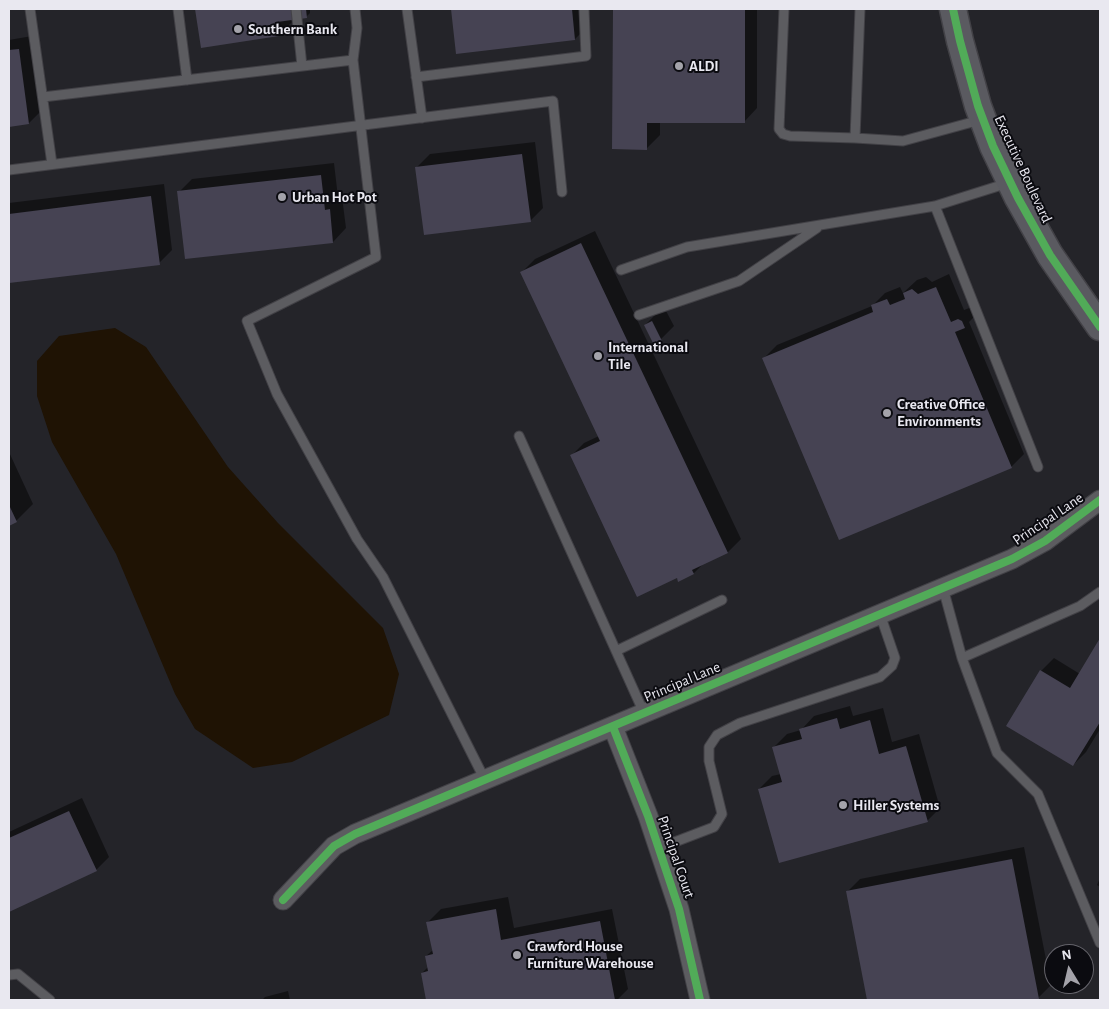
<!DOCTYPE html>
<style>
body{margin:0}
#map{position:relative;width:1109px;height:1009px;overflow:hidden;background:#242429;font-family:"Alegreya Sans",sans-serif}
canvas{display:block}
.frame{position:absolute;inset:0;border:10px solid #e9e8f0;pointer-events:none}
.north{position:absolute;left:1044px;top:944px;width:50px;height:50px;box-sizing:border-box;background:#0b0b10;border:1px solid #64636a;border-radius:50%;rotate:351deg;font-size:14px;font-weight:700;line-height:20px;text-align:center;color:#e9e8f0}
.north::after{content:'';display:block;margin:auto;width:18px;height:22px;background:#a4a3aa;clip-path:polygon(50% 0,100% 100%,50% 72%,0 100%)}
</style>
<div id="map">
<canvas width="1109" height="1009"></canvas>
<div class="frame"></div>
<div class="north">N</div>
</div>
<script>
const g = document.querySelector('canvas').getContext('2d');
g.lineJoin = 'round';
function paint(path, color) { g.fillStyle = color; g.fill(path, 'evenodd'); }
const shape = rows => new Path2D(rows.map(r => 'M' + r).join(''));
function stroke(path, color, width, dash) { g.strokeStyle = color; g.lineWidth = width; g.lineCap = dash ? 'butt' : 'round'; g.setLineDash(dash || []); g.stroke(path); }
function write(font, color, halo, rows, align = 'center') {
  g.font = font + ' "Alegreya Sans",sans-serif'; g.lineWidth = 4; g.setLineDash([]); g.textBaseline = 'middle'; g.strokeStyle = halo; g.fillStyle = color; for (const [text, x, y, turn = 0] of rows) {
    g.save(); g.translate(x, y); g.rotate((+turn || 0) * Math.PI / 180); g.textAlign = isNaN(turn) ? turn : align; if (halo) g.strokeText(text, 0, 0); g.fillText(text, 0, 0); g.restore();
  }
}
const water = shape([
 [115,328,146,347,228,467,278,523,383,628,399,674,389,715,292,762,253,768,195,729,175,694,116,554,52,442,37,396,37,361,59,336]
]);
const shadow = shape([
 [197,9,310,9,310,13,306,17,291,19,292,22,279,35,203,47],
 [452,9,586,9,588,26,575,39,458,53],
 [614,9,757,9,757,108,744,122,660,122,660,135,647,148,614,148],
 [32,36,42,110,29,123,9,126,9,40],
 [535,142,543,208,530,221,417,167,430,154],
 [334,163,338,197,342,197,346,228,333,242,179,192,192,179],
 [164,184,172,250,159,263,9,282,9,203],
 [595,231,741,539,728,552,703,564,694,573,679,580,571,456,584,443,599,436,522,272,535,259],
 [949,274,964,310,972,307,977,314,969,322,1024,454,1011,467,764,358,777,345,872,306,885,293,900,287,903,293,917,280,926,277,932,282],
 [665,309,674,326,661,339,645,325,658,312],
 [9,452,33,504,16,521,9,525],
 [1100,640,1100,729,1086,752,1073,765,1041,671,1054,658,1080,674],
 [850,706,853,716,883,708,892,742,919,734,940,808,927,821,759,789,772,776,781,774,774,747,787,734,801,730,814,716],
 [82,798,109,857,96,870,9,911,9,832],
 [1024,847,1051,985,1038,998,1028,1000,869,1000,847,892,860,879],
 [1100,878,1100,887,1097,885],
 [508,897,514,928,612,909,628,989,617,1000,427,1000,422,973,428,967,426,956,433,950,428,922,441,909],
 [288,991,290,1000,262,1000,265,997]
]);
const building = shape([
 [195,9,306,9,307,18,277,22,279,36,201,48],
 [451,9,572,9,575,40,456,54],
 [613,9,745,9,745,123,647,123,647,150,612,149],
 [19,49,29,124,9,127,9,50],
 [522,154,531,222,424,235,415,167],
 [321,175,325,210,330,209,333,243,185,259,177,191],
 [151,196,160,265,9,283,9,214],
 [581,243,728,553,692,570,694,574,678,582,677,578,637,597,570,455,600,441,520,272],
 [936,287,951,322,958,319,962,321,965,328,955,332,1012,468,839,540,762,358,873,312,871,305,887,299,890,305,905,299,903,293,912,289,918,294],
 [652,321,662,341,654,345,644,325],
 [9,505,17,522,9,526],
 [1100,638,1100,722,1073,766,1006,726,1040,670,1070,688],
 [837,718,840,729,870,720,879,754,906,746,928,822,779,863,758,789,782,782,772,747,802,739,799,729],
 [69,811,97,871,9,912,9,838],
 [1012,859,1039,999,867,1000,846,891],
 [496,909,501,940,600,921,615,1000,426,1000,421,973,428,971,425,956,433,954,426,922]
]);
const lane = shape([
 [30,9,52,164],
 [178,9,187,80],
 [296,9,302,66],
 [355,9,357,28,353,60,376,257,247,321,277,394,357,539,383,577,485,780],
 [407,9,422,118],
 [784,9,779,129,783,134,790,136,855,138],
 [860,9,855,138,903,141,980,120],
 [416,77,586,56,584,9],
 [43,97,353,60],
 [9,170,553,101,562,192],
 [935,206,1038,467],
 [621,270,687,247,935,206,1008,183],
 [639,315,739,281,817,228],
 [519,436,644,713],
 [943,588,962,658,997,753,1038,794,1100,943],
 [616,651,722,600],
 [962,658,1080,606,1100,592],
 [659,848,714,827,722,814,709,761,709,747,717,735,740,723,880,677,892,666,895,658,880,614],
 [9,975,18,974,50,1000]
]);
const street = shape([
 [613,727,648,816,679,909,700,1000],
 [283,900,334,846,355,834,1012,559,1045,541,1100,500]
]);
const secondary = shape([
 [953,9,960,41,978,106,993,146,1018,198,1050,255,1100,327]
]);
const cycleway = shape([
 [953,9,960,41,978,106,993,146,1018,198,1050,255,1100,327],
 [613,727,648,816,679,909,700,1000],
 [283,900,334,846,355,834,1012,559,1045,541,1100,500]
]);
const markers = [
 [238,29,5,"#a4a3aa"],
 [679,66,5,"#a4a3aa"],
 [282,197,5,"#a4a3aa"],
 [598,356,5,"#a4a3aa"],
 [887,413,5,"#a4a3aa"],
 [843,805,5,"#a4a3aa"],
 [517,955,5,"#a4a3aa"]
];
const poiNames = [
 ["Southern Bank",248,29],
 ["ALDI",689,66],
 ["Urban Hot Pot",292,197],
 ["International",608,347],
 ["Tile",608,364],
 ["Creative Office",897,404],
 ["Environments",897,421],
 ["Hiller Systems",853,805],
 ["Crawford House",527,946],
 ["Furniture Warehouse",527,963]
];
const streetNames = [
 ["Executive Boulevard",1023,169,65],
 ["Principal Lane",1048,519,-34],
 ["Principal Lane",682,682,-23],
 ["Principal Court",676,857,71]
];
paint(water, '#1f1304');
paint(shadow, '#0007');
paint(building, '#464353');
stroke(lane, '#424146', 11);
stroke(street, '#424146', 21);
stroke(secondary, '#424146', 29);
stroke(lane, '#5c5c60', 9);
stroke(street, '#5c5c60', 19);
stroke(secondary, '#5a5a60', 26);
stroke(cycleway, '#51ab58', 8);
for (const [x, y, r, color] of markers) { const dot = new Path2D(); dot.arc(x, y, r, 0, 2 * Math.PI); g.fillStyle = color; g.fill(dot); stroke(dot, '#0b0b10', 2); }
write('bold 15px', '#e9e8f0', '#0b0b10', poiNames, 'left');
write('15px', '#e9e8f0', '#0b0b10', streetNames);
</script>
